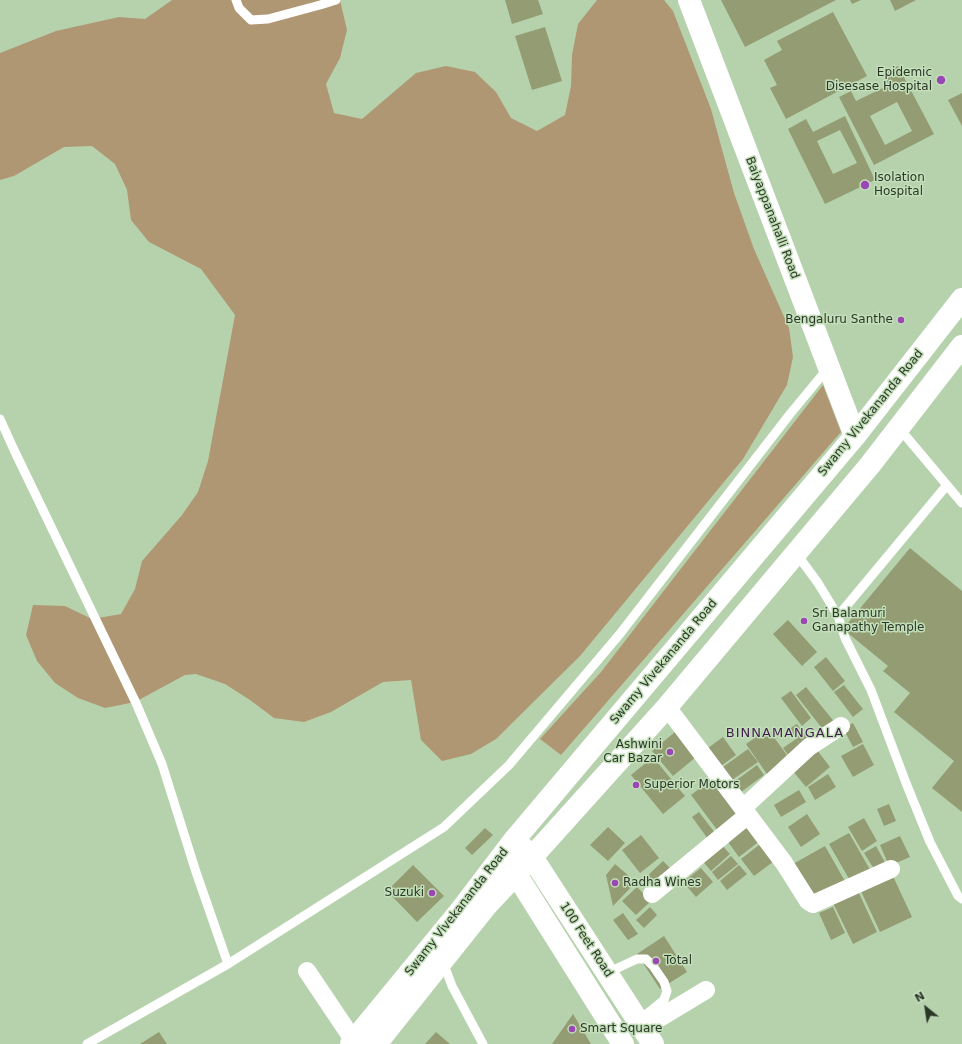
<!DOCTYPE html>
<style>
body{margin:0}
#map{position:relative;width:962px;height:1044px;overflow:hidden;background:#b6d2ad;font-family:"DejaVu Sans",sans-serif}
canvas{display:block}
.north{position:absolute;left:906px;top:988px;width:40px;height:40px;-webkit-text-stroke:3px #c3dfb9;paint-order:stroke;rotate:330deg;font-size:11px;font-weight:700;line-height:16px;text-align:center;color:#2c3728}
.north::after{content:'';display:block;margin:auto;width:14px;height:18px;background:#2c3728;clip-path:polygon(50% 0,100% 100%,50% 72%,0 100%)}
</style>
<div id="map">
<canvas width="962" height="1044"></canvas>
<div class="north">N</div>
</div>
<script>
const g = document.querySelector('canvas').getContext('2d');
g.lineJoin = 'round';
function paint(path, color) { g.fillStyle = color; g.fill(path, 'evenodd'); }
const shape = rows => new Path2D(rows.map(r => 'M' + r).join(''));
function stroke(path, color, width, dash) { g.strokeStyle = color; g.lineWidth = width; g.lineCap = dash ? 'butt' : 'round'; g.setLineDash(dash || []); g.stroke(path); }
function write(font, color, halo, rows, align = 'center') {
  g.font = font + ' "DejaVu Sans",sans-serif'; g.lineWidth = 3; g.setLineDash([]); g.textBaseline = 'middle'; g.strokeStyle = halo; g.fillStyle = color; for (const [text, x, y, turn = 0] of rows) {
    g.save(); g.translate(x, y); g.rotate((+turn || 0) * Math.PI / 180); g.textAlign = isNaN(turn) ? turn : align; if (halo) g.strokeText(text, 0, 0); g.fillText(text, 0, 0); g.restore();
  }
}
const green = shape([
 [172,0,340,0,347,30,340,58,326,84,334,113,362,119,416,73,446,66,475,72,496,92,511,118,537,131,565,115,571,86,572,55,578,24,597,0,664,0,673,11,711,109,734,193,754,249,789,328,793,357,787,385,743,459,580,656,496,739,471,754,442,761,421,740,411,680,383,682,331,712,304,722,274,718,250,700,225,684,196,674,185,675,135,702,105,708,78,698,55,683,37,661,26,635,33,605,65,606,92,619,121,614,135,589,142,561,182,515,198,492,208,461,235,315,201,269,149,242,131,220,127,190,115,164,92,146,64,147,14,176,0,180,0,53,56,31,119,17,145,19],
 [823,385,841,432,561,755,540,739,601,672]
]);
const building = shape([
 [505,0,538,0,543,14,512,24],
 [721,0,836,0,745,47],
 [850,0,861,0,852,4],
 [890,0,916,0,895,11],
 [833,12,867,76,786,119,770,88,777,85,764,60,782,50,777,41],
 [545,27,562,81,532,90,515,36],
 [898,66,934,134,874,165,839,97,851,91,856,101,889,85,883,74],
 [897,102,912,131,885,145,870,116],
 [962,93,962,126,948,100],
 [845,116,875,180,825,204,788,129,806,119,813,132],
 [840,130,857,163,833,174,817,141],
 [910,548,962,591,962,812,932,788,954,761,894,712,910,693,883,671,888,666,843,629],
 [788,620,817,652,802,666,773,634],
 [826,657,845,681,833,691,814,667],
 [844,685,863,709,853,717,834,692],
 [806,687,836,724,825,732,796,695],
 [791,691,811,718,802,726,781,698],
 [853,723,863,742,853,747,843,728],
 [797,724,809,740,801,746,789,729],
 [768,729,789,758,767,774,746,744],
 [675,732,696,757,673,776,652,751],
 [723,737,736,755,721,766,708,748],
 [796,739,801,747,789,756,783,748],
 [863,744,874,765,853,777,841,756],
 [748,749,758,762,732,780,723,767],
 [817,750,830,767,806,787,792,770],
 [653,757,685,796,663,814,631,775],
 [757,765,764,775,741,792,734,782],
 [828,774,836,787,815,800,808,787],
 [712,779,739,816,718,831,691,795],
 [799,790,806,802,781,817,774,805],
 [889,804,896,821,884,826,877,809],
 [699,812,715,833,708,839,692,817],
 [807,814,820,834,801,847,788,827],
 [864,818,877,841,862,851,848,827],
 [748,821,761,840,739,857,725,838],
 [608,827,625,843,608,861,590,845],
 [485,828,493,835,472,855,465,848],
 [849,833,872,873,852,884,829,844],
 [641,835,659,858,640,873,622,850],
 [900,836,910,857,889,866,880,845],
 [764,841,777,859,754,876,741,859],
 [719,842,730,854,711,871,700,858],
 [825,846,846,883,814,901,793,864],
 [876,846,887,866,876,872,864,853],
 [731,856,738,864,718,880,712,872],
 [663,861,671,869,649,889,642,881],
 [615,864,636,882,613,906,606,875],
 [413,865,444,896,417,922,387,891],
 [739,865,747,874,727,890,720,881],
 [701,868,713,882,696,897,683,882],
 [892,874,912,917,880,932,860,889],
 [637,887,651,901,636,915,622,901],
 [858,891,877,932,853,944,833,903],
 [650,907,657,915,644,928,636,920],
 [833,907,845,933,831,940,819,913],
 [623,913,638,934,628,940,613,920],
 [664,936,687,972,660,989,637,954],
 [573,1014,591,1044,552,1044],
 [159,1032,167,1044,140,1044],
 [436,1032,450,1044,425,1044]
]);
const service = shape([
 [236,0,239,8,251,20,268,19,320,5,336,0],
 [0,419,15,452,136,703,162,764,196,872,228,964],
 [899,428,962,503],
 [796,553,818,583,838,616,947,485],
 [838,616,845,638,871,690,906,783,930,842,958,896,962,899],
 [443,962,452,986,483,1044],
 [607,973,637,959,646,959,653,966,664,982,667,991,664,1000,638,1021],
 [87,1044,228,964,444,827,509,765,619,635,790,414,828,368]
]);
const minor = shape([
 [667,707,784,863,808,901,813,904,891,869],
 [743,808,809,747,841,726],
 [652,894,748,815],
 [307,971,354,1041],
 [643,1028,706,990]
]);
const tertiary = shape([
 [689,0,855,436]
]);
const primary = shape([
 [522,847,532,857,653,1044],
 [507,863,516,874,623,1044],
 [351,1044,461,910,515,839,855,436,962,299],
 [376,1044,487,905,532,857,667,707,870,465,962,346]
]);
const markers = [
 [941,80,5,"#9a46b4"],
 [865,185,5,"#9a46b4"],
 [901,320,4,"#9a46b4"],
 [804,621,4,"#9a46b4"],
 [670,752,4,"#9a46b4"],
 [636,785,4,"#9a46b4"],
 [615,883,4,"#9a46b4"],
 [432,893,4,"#9a46b4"],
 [656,961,4,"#9a46b4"],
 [572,1029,4,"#9a46b4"]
];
const poiNames = [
 ["Epidemic",932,73,"right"],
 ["Disesase Hospital",932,87,"right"],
 ["Isolation",874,178],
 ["Hospital",874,192],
 ["Bengaluru Santhe",893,320,"right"],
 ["Sri Balamuri",812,614],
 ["Ganapathy Temple",812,628],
 ["Ashwini",662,745,"right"],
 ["Car Bazar",662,759,"right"],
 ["Superior Motors",644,785],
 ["Radha Wines",623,883],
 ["Suzuki",424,893,"right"],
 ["Total",664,961],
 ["Smart Square",580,1029]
];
const streetNames = [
 ["Baiyappanahalli Road",772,218,69],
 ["Swamy Vivekananda Road",871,413,-51],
 ["Swamy Vivekananda Road",664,662,-50],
 ["Swamy Vivekananda Road",457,912,-52],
 ["100 Feet Road",586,940,57]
];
const neighbourhoodNames = [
 ["BINNAMANGALA",785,734]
];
paint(green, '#b09773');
paint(building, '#939c72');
stroke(service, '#fff', 9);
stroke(minor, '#fff', 18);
stroke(tertiary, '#fff', 22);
stroke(primary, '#fff', 22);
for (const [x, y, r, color] of markers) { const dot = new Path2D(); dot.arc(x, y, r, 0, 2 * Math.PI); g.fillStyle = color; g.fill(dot); stroke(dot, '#c3dfb9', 1.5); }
write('12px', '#2c3728', '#c3dfb9', poiNames, 'left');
write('12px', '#2c3728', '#c3dfb9', streetNames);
g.letterSpacing = '1px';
write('13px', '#441c50', '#c3dfb9', neighbourhoodNames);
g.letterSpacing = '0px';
</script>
